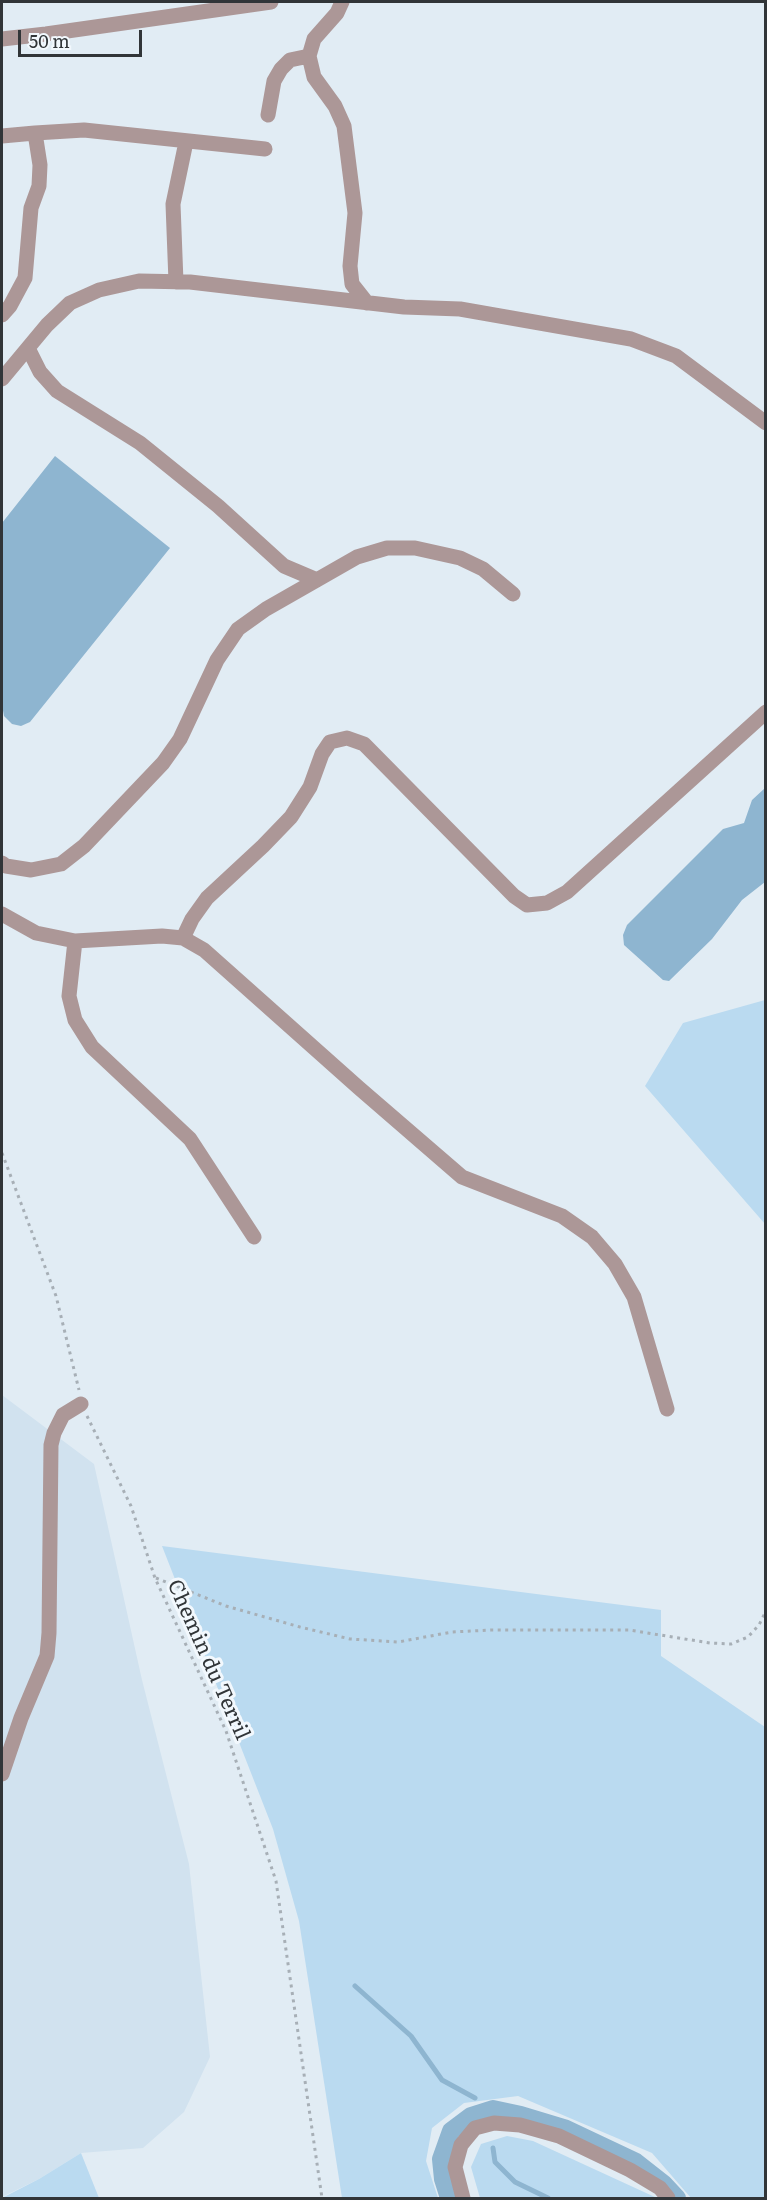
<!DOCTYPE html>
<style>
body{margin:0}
#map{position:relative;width:767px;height:2200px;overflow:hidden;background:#e1ecf4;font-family:Literata,serif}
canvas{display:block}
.frame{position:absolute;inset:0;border:3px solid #313538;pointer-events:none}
.scale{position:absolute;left:18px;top:30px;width:124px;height:27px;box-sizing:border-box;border:3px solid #313538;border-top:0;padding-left:8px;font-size:18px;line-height:21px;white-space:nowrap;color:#313538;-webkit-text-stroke:4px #f2f8fd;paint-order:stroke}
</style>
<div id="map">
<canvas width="767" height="2200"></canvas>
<div class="frame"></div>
<div class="scale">50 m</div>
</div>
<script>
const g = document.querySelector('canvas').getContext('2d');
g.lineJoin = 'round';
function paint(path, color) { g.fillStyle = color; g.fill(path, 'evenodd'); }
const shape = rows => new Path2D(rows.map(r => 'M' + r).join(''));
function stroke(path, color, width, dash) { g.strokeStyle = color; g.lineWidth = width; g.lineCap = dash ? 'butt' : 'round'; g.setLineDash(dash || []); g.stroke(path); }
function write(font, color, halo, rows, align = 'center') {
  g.font = font + ' Literata,serif'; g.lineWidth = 6; g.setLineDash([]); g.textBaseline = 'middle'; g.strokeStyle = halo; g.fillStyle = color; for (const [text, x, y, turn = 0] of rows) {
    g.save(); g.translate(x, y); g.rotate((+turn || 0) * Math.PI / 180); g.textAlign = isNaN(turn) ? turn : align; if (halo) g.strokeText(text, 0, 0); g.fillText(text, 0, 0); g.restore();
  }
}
const built = shape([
 [2,1395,94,1464,142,1680,189,1864,210,2057,184,2112,143,2148,81,2153,39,2179,2,2197]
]);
const green = shape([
 [765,1000,766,1000,765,1224,645,1086,683,1023],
 [162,1546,661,1610,661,1656,765,1727,765,2198,691,2198,652,2153,518,2096,464,2103,432,2128,426,2161,438,2198,342,2198,299,1921,273,1829],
 [507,2136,533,2141,657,2198,480,2198,471,2167,481,2144],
 [81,2153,99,2198,2,2198,39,2179]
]);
const water = shape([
 [55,456,170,548,30,722,21,726,12,724,4,716,2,705,2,523],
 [765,788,765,882,742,900,712,939,669,981,663,980,624,945,623,935,627,925,723,829,744,823,752,800]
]);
const stream = shape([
 [355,1986,411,2036,442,2080,475,2098],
 [493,2148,495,2162,515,2182,548,2198]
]);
const canal = shape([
 [449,2198,443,2179,441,2159,451,2131,471,2116,493,2109,521,2115,564,2128,636,2162,664,2184,677,2198]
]);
const path = shape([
 [2,1153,56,1296,79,1390],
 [87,1416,131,1506,155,1578,226,1731,276,1881,322,2198],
 [156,1578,226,1606,300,1627,350,1639,398,1642,452,1632,492,1630,629,1630,710,1643,731,1644,748,1637,759,1625,766,1611]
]);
const minor = shape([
 [342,2,337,13,314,39,309,56,314,77,335,106,344,126,355,213,350,266,352,284,367,303],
 [2,39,46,34,271,2],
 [268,115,274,81,281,69,290,60,309,56],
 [35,133,84,130,265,149],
 [2,136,35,133,40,165,39,186,31,208,25,278,10,306,2,315],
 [176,282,173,204,186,142],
 [28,348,40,372,57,391,140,443,218,506,284,566,317,580],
 [2,379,47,325,70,303,99,290,139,281,190,282,404,307,460,309,631,339,676,356,766,423],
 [2,863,6,866,31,870,61,864,84,846,163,763,180,739,217,660,238,629,266,609,357,557,387,548,415,548,460,558,483,569,513,594],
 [2,914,36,933,75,941,162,936,183,938,204,950,359,1088,462,1177,562,1216,592,1237,615,1264,634,1297,667,1409],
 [183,938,192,919,207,898,263,846,291,817,310,787,322,754,330,742,347,738,364,744,514,896,527,905,547,903,567,892,766,712],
 [75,941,69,996,75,1020,92,1047,190,1139,254,1237],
 [2,1774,21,1718,47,1656,49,1633,51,1445,54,1433,63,1415,81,1404],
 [463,2198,455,2167,461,2145,475,2128,494,2123,520,2125,559,2136,630,2170,660,2188,668,2198]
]);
const streetNames = [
 ["Chemin du Terril",208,1660,66]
];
paint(built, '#d1e2ef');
paint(green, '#badaf0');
paint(water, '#8eb5d0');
stroke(stream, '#8eb5d0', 5);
stroke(canal, '#8eb5d0', 18);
stroke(path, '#a7afb6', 3, [3, 4.5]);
stroke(minor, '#ac9797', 15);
write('21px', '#313538', '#f2f8fd', streetNames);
</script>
